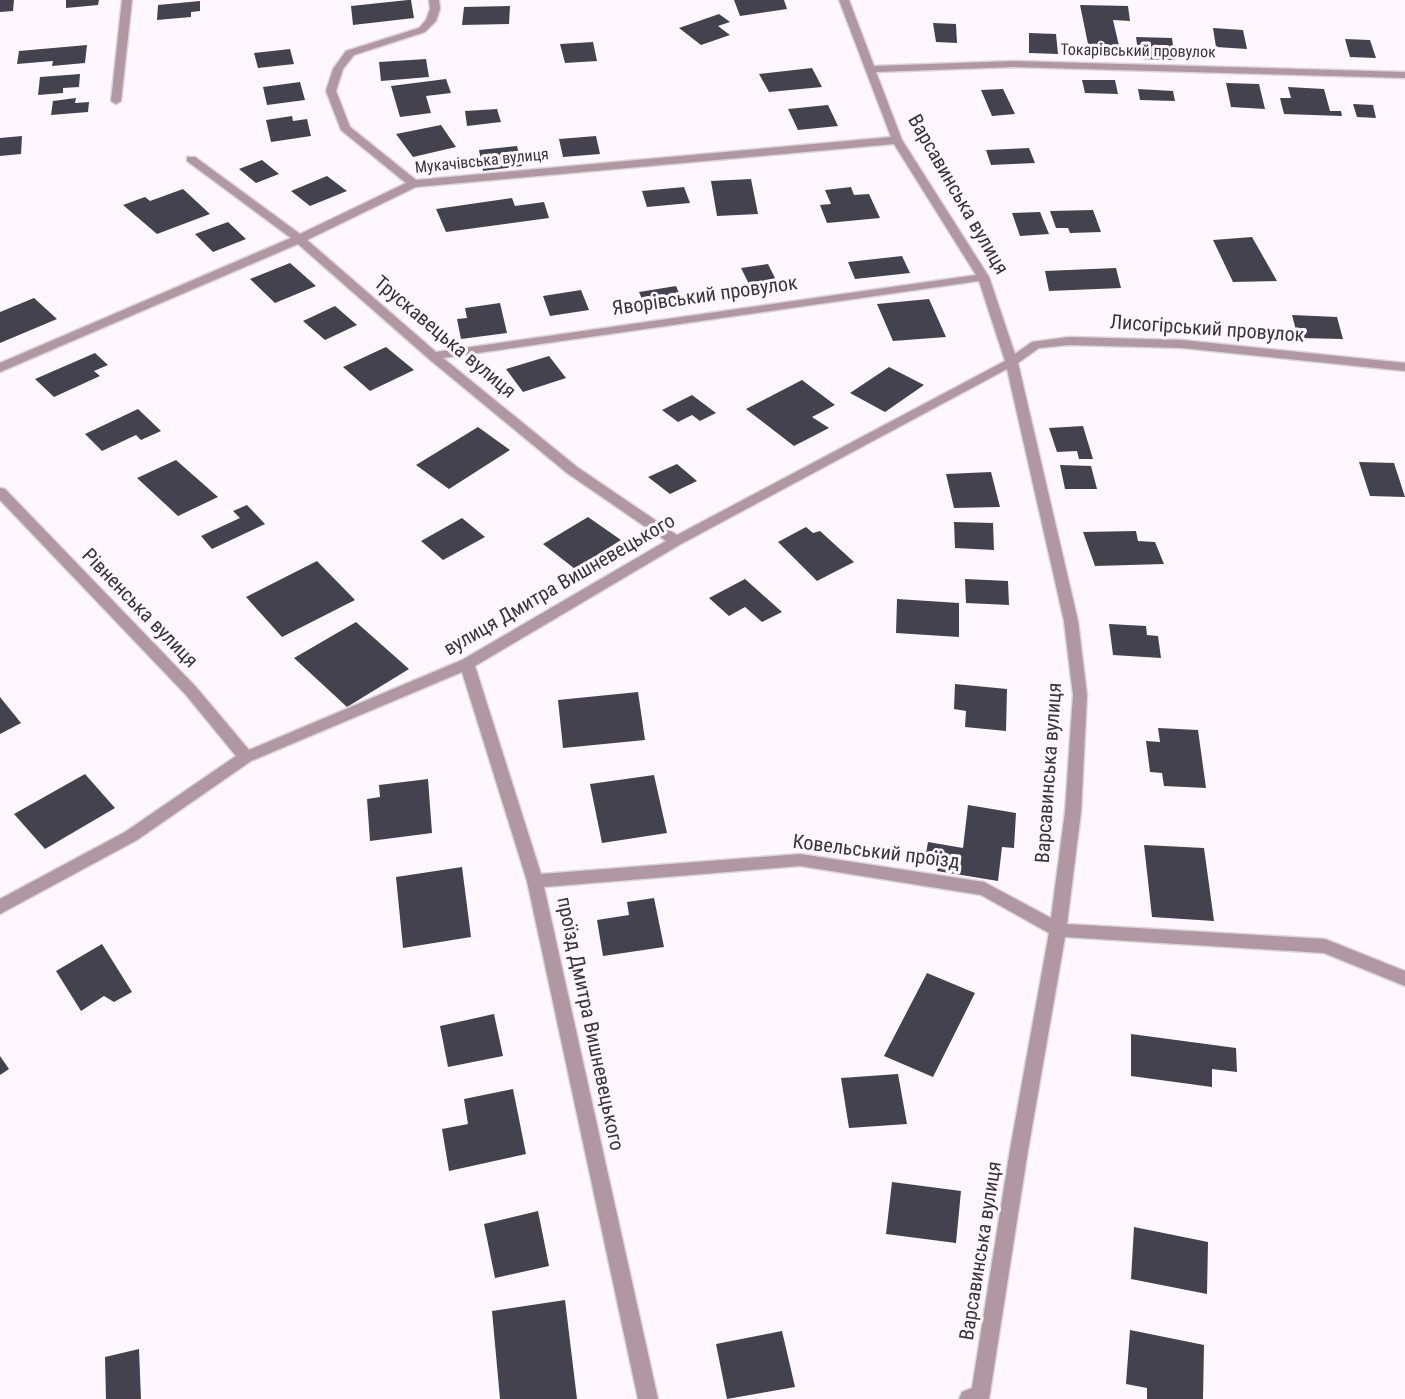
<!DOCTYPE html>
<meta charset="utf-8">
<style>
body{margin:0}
canvas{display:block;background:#fef7ff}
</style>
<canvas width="1405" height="1399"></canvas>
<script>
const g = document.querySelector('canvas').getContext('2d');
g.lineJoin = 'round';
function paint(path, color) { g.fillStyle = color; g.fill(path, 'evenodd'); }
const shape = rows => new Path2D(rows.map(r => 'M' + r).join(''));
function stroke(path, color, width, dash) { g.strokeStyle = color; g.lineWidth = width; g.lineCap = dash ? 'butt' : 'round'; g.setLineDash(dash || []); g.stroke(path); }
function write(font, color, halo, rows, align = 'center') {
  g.font = font + ' "Roboto Condensed",sans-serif'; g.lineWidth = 6; g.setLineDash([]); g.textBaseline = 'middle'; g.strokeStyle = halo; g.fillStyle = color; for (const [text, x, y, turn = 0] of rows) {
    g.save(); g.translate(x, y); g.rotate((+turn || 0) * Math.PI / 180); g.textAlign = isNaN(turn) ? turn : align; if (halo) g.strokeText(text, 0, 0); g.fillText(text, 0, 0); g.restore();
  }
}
const building = shape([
 [0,0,14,0,13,11,0,12],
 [66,0,99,0,98,5,66,8],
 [408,0,411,0,414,18,353,25,351,6],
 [734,0,784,0,787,9,740,16],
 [200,1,200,11,191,12,191,17,157,20,158,5],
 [1080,5,1128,6,1130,21,1113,20,1120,50,1089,49],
 [510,6,509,24,462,25,464,7],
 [719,14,730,22,718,26,730,35,701,45,679,28],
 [933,23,956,24,957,43,936,42],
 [1213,28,1243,30,1247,49,1216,47],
 [1029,33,1056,34,1058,54,1029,53],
 [1136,37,1172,38,1175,60,1139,59],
 [1345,39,1370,40,1376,58,1350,57],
 [593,42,597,61,565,63,560,44],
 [87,45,85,63,52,66,53,61,17,64,19,51],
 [290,49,294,64,258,68,254,53],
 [426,59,429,77,381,81,379,62],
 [812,68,822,87,769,92,759,74],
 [80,74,79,87,63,88,63,93,38,95,40,77],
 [446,79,451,93,426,96,431,113,400,117,391,86],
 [1082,80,1115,80,1118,94,1085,93],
 [300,82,305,100,267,105,263,87],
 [1226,83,1259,84,1265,109,1231,107],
 [1288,87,1324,89,1330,111,1341,111,1342,116,1284,114,1280,98,1291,98],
 [1003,89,1015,114,992,116,981,90],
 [1138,89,1173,91,1175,101,1140,100],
 [76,98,75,103,89,102,88,112,51,115,53,101],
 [1353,104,1373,105,1376,118,1357,117],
 [828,105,838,126,798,130,788,109],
 [497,109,501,122,467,126,465,111],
 [292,116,293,121,307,119,311,136,271,142,266,120],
 [441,125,456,147,413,157,396,134],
 [22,136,21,154,0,156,0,138],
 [596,136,600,154,563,157,559,139],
 [517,146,522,166,483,171,479,150],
 [1029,148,1035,163,991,165,986,150],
 [262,160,279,174,256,183,239,169],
 [327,176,347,191,310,206,291,191],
 [751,179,758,214,717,216,711,181],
 [684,187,690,203,647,207,642,191],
 [851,187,854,195,869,194,880,218,827,223,820,205,831,204,825,190],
 [183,189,210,214,157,234,123,205,145,197,150,201],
 [512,198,515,206,544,202,549,218,446,232,436,209],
 [1093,210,1101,232,1070,233,1068,228,1056,228,1050,211],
 [1040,212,1049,234,1020,236,1012,213],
 [228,222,246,239,213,252,195,234],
 [1252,237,1277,281,1233,282,1213,240],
 [902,256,910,273,855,279,848,262],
 [290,263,316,286,275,303,250,279],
 [768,264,780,288,753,292,741,268],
 [1116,268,1121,288,1049,291,1045,271],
 [676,286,684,305,647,311,639,292],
 [581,290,589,310,550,316,543,296],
 [34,298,57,319,0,343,0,312],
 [929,299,946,337,893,341,877,304],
 [500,303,507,333,461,339,457,319,467,318,465,308],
 [335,306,357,325,325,340,303,321],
 [1292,315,1337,317,1343,339,1298,338],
 [386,347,414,370,370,391,343,367],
 [95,353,108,365,94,371,100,376,54,397,35,379],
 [549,356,566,378,523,392,506,369],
 [889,367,924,385,885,412,850,393],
 [802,380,835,405,812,417,829,428,794,446,746,409],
 [692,395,716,413,700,421,692,415,678,422,662,410],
 [138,409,161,431,141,440,136,435,102,451,85,434],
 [1083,426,1093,459,1079,459,1077,451,1057,452,1049,428],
 [478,427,510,450,449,489,416,465],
 [176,460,218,497,178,516,137,478],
 [1359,462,1394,463,1405,497,1370,496],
 [677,464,697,481,670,494,648,477],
 [1060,465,1091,466,1097,489,1065,489],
 [991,472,1000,507,954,508,946,474],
 [247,505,265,524,212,549,201,536,240,518,233,511],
 [588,517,621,540,575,569,543,544],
 [462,518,485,537,443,560,421,541],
 [954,522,993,523,994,550,955,548],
 [806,527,813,533,820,531,854,562,817,581,778,542],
 [1136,531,1138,541,1155,542,1164,564,1095,566,1083,532],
 [317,561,355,600,282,637,246,597],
 [745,579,782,612,762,622,745,607,729,616,709,598],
 [965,579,1008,581,1009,605,966,603],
 [897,599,959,603,959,637,896,633],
 [356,622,409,669,347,707,294,658],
 [1109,624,1146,626,1147,635,1158,636,1161,658,1113,655],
 [955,684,1007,689,1006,731,965,727,966,711,954,709],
 [638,692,645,740,563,748,558,700],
 [0,697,21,723,0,734],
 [1158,728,1198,730,1206,788,1164,786,1162,773,1150,772,1146,741,1160,742],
 [85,774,115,808,45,849,14,814],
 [654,775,667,833,602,843,590,784],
 [428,779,432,833,370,841,367,799,380,797,379,785],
 [968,805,1016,813,1014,848,1002,847,998,881,937,871,939,861,925,859,928,842,963,848],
 [1144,845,1204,848,1214,921,1152,917],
 [462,867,471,937,403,948,396,877],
 [654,898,664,947,603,956,597,920,629,915,627,902],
 [102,944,132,992,114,1002,104,996,81,1011,56,971],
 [927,973,975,993,933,1077,884,1056],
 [494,1014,503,1056,448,1067,440,1026],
 [1131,1034,1236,1048,1237,1072,1212,1069,1212,1087,1131,1076],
 [0,1056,9,1069,0,1075],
 [898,1074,907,1124,849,1128,841,1078],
 [513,1089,526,1154,449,1171,442,1129,468,1124,464,1099],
 [892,1182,961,1191,956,1243,886,1234],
 [538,1211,549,1266,495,1278,484,1224],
 [1134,1227,1208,1242,1207,1294,1131,1279],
 [565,1300,577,1399,500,1399,492,1311],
 [1130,1330,1204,1345,1203,1399,1147,1399,1147,1388,1126,1384],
 [782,1331,795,1387,727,1399,716,1344],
 [139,1349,141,1399,106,1399,105,1357]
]);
const minor = shape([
 [122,0,132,0,121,101,116,104,111,101,122,0],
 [429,0,439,0,440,9,436,21,425,32,354,55,343,69,336,91,350,127,416,180,891,137,839,0,849,0,874,66,1014,61,1405,72,1405,78,1014,67,876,72,902,140,989,277,1015,354,1032,342,1069,337,1182,340,1405,363,1405,371,1182,348,1069,345,1039,348,1018,363,1078,621,1087,695,1081,812,1067,924,1325,939,1405,971,1405,986,1324,953,1065,937,1028,1150,989,1399,959,1399,962,1392,972,1388,1010,1150,1049,933,981,895,800,866,544,887,658,1399,638,1399,527,881,462,672,251,761,137,840,0,914,0,899,125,832,236,756,186,695,0,500,0,488,5,489,196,687,249,750,462,660,666,541,567,473,429,359,298,244,0,372,0,363,291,238,187,161,187,157,195,157,300,234,406,183,341,130,326,91,333,69,346,51,419,28,426,20,430,9,429,0],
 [894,144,976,275,436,352,307,240,416,187,894,144],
 [979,281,1005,361,677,535,577,467,443,358,979,281],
 [1007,369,1064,621,1073,695,1065,812,1051,918,984,882,800,854,541,874,475,666,681,544,1007,369]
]);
const farStreetnames = [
 ["Токарівський провулок",1138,52,1],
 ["Мукачівська вулиця",482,162,-6]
];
const streetNames = [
 ["Варсавинська вулиця",957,195,60],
 ["Яворівський провулок",705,297,-8],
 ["Лисогірський провулок",1207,330,4],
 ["Трускавецька вулиця",444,338,40],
 ["вулиця Дмитра Вишневецького",560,586,-30],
 ["Рівненська вулиця",139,609,46],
 ["Варсавинська вулиця",1050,773,-86],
 ["Ковельський проїзд",876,853,7],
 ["проїзд Дмитра Вишневецького",589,1024,78],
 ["Варсавинська вулиця",982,1251,-81]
];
paint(building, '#45424f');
stroke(minor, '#dbd4db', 3);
paint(minor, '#b097a1');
write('16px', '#393439', '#fef7ff', farStreetnames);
write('20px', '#393439', '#fef7ff', streetNames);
</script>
